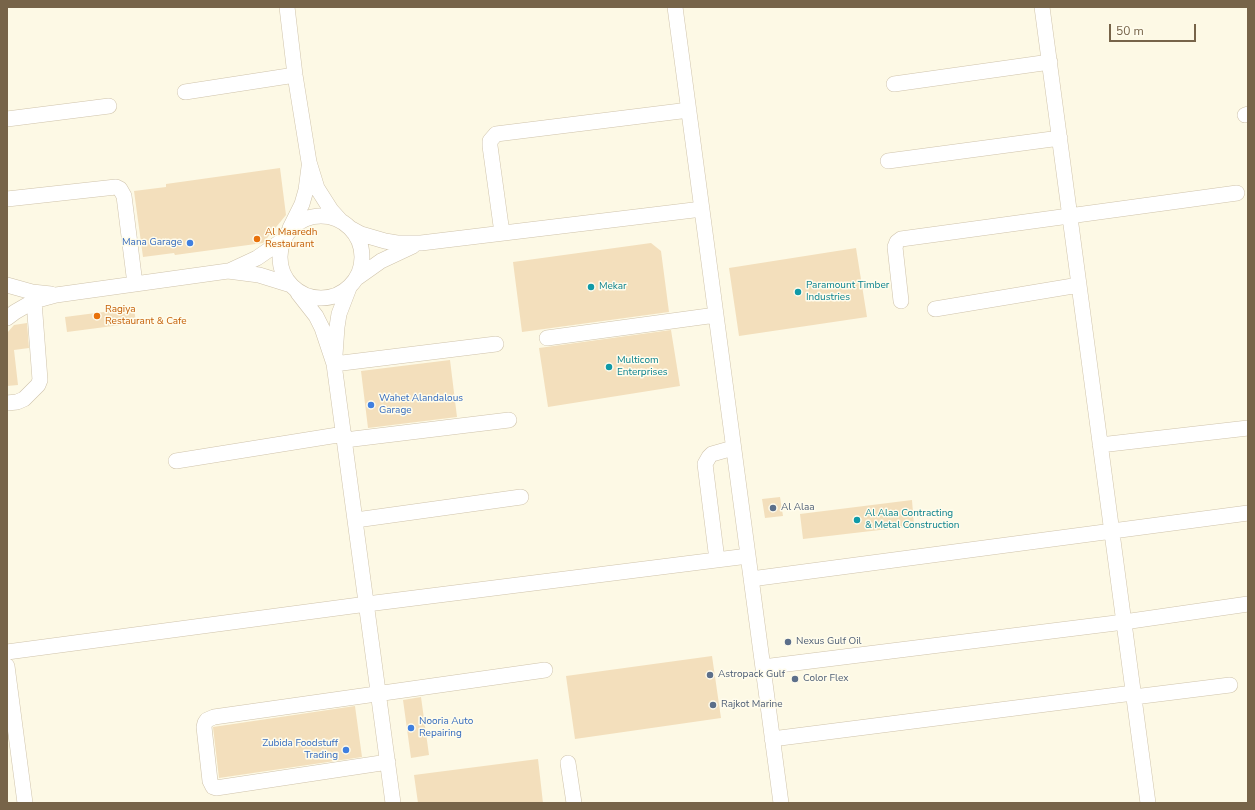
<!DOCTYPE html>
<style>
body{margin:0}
#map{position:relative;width:1255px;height:810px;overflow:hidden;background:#fdf9e5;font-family:"Nunito Sans",sans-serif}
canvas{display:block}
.frame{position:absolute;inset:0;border:8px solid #776449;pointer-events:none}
.scale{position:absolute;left:1109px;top:24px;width:87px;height:18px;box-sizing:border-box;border:2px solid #776449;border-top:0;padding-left:5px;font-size:12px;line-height:14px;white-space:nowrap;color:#776449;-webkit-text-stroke:3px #fffcec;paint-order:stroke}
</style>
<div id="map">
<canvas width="1255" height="810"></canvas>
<div class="frame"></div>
<div class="scale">50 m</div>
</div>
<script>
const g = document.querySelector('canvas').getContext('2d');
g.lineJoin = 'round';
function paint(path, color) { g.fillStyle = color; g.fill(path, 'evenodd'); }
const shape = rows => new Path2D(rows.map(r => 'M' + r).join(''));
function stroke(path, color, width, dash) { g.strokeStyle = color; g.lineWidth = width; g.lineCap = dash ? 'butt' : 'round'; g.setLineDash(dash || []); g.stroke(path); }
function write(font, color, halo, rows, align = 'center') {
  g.font = font + ' "Nunito Sans",sans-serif'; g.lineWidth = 3; g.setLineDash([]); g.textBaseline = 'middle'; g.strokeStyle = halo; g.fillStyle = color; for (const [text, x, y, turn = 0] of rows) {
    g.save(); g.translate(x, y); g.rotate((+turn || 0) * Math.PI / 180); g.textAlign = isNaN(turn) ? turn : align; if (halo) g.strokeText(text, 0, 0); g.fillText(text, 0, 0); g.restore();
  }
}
const building = shape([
 [280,168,286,215,263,243,175,255,174,253,143,257,134,191,166,187,166,184],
 [651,243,661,251,669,312,522,332,513,262],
 [856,248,867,317,739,336,729,268],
 [134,308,136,323,67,332,65,317],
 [27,323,29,348,14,350,18,385,7,386,7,333,14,325],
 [671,330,680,386,548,407,539,348],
 [450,360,457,417,368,428,361,371],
 [780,497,783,516,765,518,762,499],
 [912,500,914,526,803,539,800,514],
 [712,656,721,718,575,739,566,676],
 [421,697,429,755,411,758,403,700],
 [355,706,362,757,219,778,213,727],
 [538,759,543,803,418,803,414,775]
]);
const minor = shape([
 [287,7,295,75,309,162,317,188,331,210,340,220],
 [675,7,781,803],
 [1042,7,1148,803],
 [894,84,1050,62],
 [185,92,295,75],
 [1245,115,1248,114],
 [7,119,109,106],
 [888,161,1060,138],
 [7,199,116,187,120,189,124,196,135,284],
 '280 257a41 41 0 1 1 82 0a41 41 0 1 1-82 0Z',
 [290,228,302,204,306,190,309,167],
 [350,228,361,234,385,241,397,243,421,243,702,209],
 [502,233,490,146,490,141,496,134,689,110],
 [229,271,257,258,283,240],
 [357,278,381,261,413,246],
 [7,285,32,292,51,294],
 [298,293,316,316,322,328,334,364,393,803],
 [901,301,895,247,897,242,901,239,1237,193],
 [935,309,1079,285],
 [7,318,15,312,34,301,56,295,228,271,259,275,288,284],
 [547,338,716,315],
 [335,355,337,327,339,314,349,288],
 [334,364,496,344],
 [7,403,17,402,24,399,38,385,40,380,34,301],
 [345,440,509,420],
 [1100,445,1248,428],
 [176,461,344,434],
 [356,520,521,497],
 [717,560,705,464,709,457,712,454,733,448],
 [751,579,1248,513],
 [7,652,367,604,748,556],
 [7,666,25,803],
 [763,667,1124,622,1248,604],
 [1134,697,1230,685],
 [772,739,1133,693],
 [388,762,216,788,213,787,210,781,204,727,205,723,207,720,214,717,545,670],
 [568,763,574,803]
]);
const markers = [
 [257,239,4,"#e8710a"],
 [190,243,4,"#3f7fe0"],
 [591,287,4,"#0f9aa8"],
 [798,292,4,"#0f9aa8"],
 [97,316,4,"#e8710a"],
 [609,367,4,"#0f9aa8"],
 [371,405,4,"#3f7fe0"],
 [773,508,4,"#5c6f8a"],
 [857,520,4,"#0f9aa8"],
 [788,642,4,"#5c6f8a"],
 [710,675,4,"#5c6f8a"],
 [795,679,4,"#5c6f8a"],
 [713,705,4,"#5c6f8a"],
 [411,728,4,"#3f7fe0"],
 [346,750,4,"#3f7fe0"]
];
const foodNames = [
 ["Al Maaredh",265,233],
 ["Restaurant",265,245],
 ["Ragiya",105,310],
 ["Restaurant & Cafe",105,322]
];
const shopNames = [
 ["Mana Garage",182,243],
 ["Wahet Alandalous",379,399,"left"],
 ["Garage",379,411,"left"],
 ["Nooria Auto",419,722,"left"],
 ["Repairing",419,734,"left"],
 ["Zubida Foodstuff",338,744],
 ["Trading",338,756]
];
const cultureNames = [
 ["Paramount Timber",806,286],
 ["Industries",806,298],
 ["Mekar",599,287],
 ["Multicom",617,361],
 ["Enterprises",617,373],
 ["Al Alaa Contracting",865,514],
 ["& Metal Construction",865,526]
];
const serviceNames = [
 ["Al Alaa",781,508],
 ["Nexus Gulf Oil",796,642],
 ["Astropack Gulf",718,675],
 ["Color Flex",803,679],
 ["Rajkot Marine",721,705]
];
paint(building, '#f3dfbc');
stroke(minor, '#cfc3ab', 16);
stroke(minor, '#fff', 15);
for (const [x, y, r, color] of markers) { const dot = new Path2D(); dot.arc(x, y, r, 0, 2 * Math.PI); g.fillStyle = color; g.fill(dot); stroke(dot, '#fffcec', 1.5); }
write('10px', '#c56008', '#fffcec', foodNames, 'left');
write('10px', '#366cbe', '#fffcec', shopNames, 'right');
write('10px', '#0d838f', '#fffcec', cultureNames, 'left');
write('10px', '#4e5e75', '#fffcec', serviceNames, 'left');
</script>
